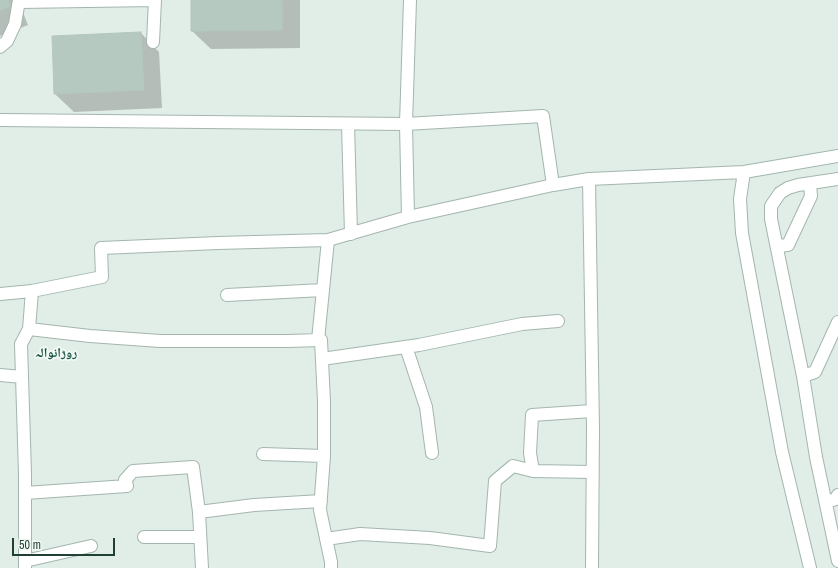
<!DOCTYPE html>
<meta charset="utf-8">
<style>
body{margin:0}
#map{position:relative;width:838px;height:568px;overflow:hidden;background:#e1ede7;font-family:"Archivo Narrow",sans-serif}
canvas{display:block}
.scale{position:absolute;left:12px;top:538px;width:103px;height:18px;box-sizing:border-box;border:2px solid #1f4035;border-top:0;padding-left:5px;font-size:12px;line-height:14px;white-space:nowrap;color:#1f4035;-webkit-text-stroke:3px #f2f9f5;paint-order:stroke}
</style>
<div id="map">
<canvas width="838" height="568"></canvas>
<div class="scale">50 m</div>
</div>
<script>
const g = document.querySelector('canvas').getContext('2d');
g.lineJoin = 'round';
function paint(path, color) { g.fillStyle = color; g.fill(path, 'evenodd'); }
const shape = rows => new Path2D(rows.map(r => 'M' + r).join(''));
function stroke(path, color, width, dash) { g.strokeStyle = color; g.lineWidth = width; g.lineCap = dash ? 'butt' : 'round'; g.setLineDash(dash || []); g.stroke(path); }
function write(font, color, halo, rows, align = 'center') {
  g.font = font + ' "Archivo Narrow","Noto Naskh Arabic",sans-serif'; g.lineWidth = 3.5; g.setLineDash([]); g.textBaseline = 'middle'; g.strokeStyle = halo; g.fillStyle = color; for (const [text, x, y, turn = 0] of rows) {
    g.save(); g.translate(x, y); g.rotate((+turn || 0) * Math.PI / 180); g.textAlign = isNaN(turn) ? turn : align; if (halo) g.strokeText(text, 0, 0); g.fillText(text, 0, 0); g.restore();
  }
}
const shadow = shape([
 [0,0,18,0,28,25,0,36],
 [192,0,300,0,300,48,211,49,192,31],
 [141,33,159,52,162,108,74,112,55,94]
]);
const building = shape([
 [0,0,8,0,10,6,0,11,0,0],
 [191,0,282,0,282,30,191,31,191,0],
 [141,32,144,90,54,94,52,36,141,32]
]);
const street = shape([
 [19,2,155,0],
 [153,42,155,0],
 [0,47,7,41,15,24,19,0],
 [0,120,406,124,543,116,553,185],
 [348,124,351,234],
 [744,172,740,199,742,233,782,452,810,568],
 [589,179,593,428,592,568],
 [838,179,798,185,788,188,780,193,771,206,771,219,803,376,816,457,838,561],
 [408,217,406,124,410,0],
 [777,246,788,245,811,196,810,184],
 [32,291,102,277,101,248,218,243,328,240],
 [0,294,32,291,29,329,21,344,25,474,25,568],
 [227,295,323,290],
 [29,329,90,336,160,341,287,341,321,340,324,402,324,456,320,510,331,562,331,568],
 [318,340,328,240,408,217,553,185,589,179,744,172,838,156],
 [406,347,426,407,432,453],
 [322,359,419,345,522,324,558,321],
 [0,375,22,377],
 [803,376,815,372,838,322],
 [263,454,324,456],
 [533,471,592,472],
 [25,493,127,486,125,480,133,471,193,467,199,512],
 [826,502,836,499,838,495],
 [144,537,200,537],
 [326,539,360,534,430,538,490,546,495,481,513,466,533,471,530,453,532,415,592,411],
 [25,561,91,546],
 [202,568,199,512,254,505,321,501]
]);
const quarterNames = [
 ["روڑانوالہ",56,354]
];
paint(shadow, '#0003');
paint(building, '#b6c9c0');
stroke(building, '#b3c8bd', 1);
stroke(street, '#a3b6ae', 14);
stroke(street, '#fff', 12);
write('bold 13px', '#185542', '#f2f9f5', quarterNames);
</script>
